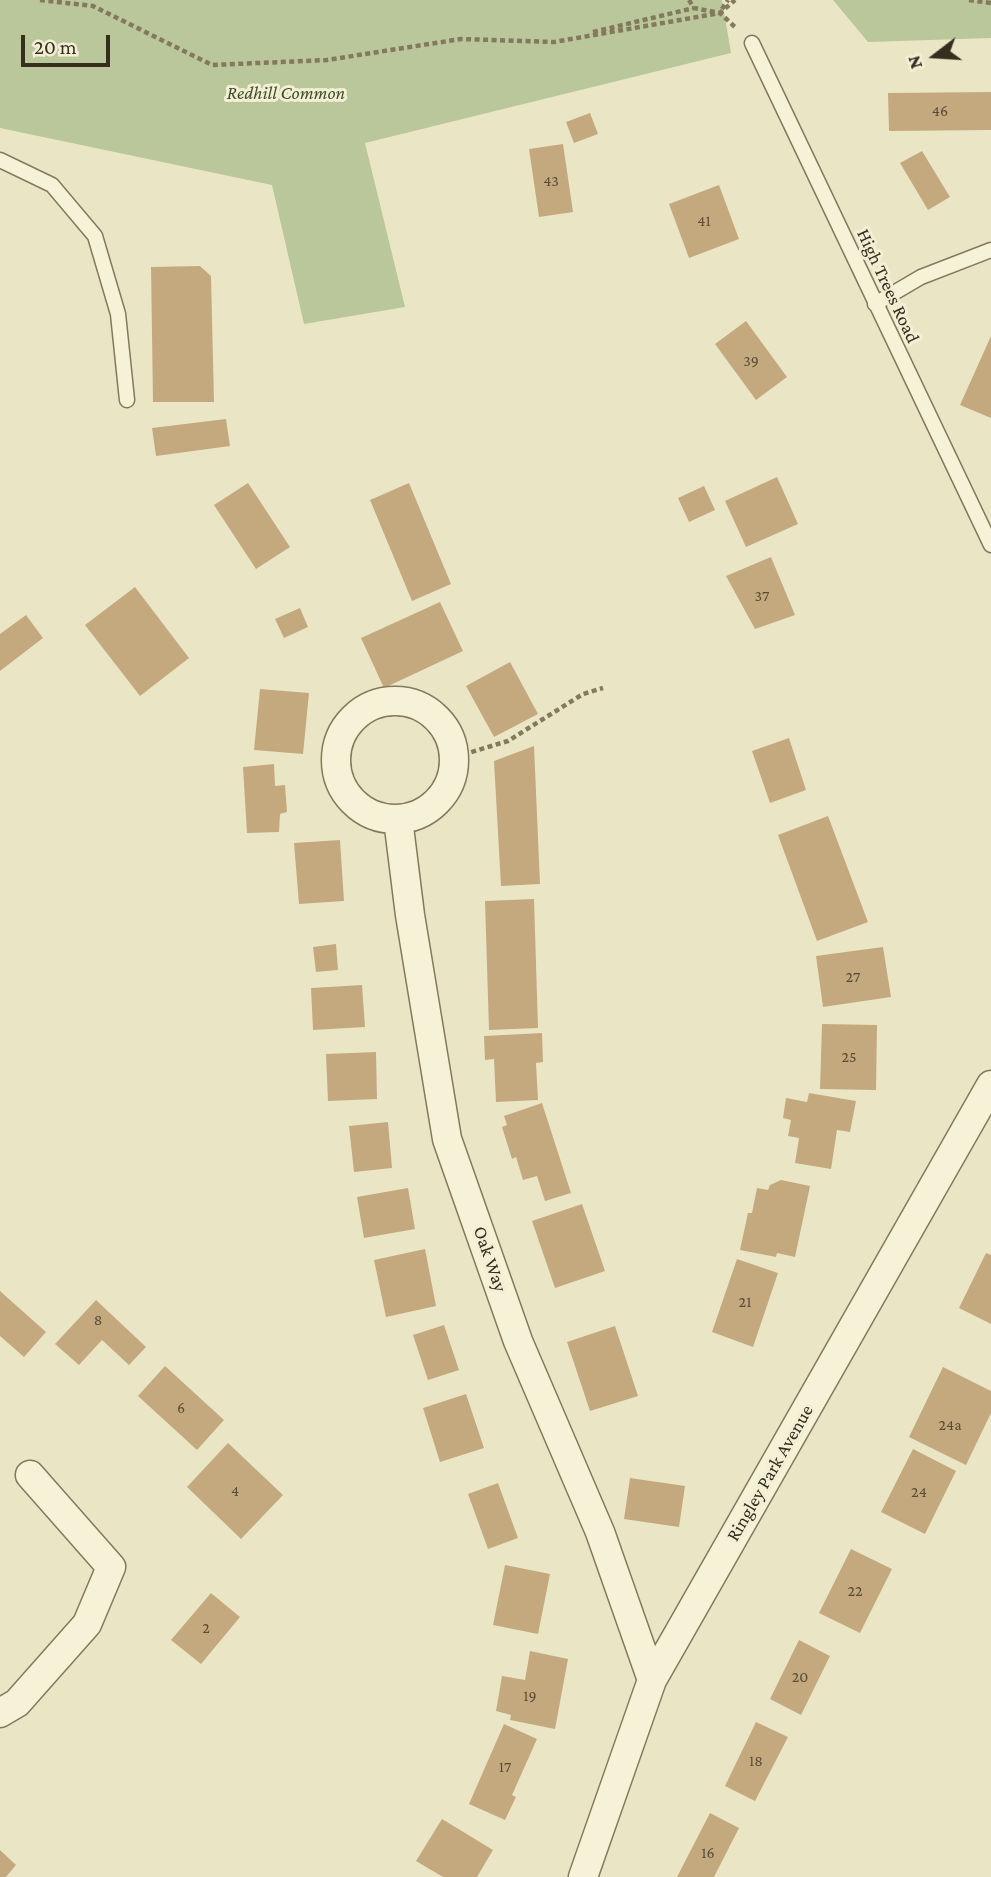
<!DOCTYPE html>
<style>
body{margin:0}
#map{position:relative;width:991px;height:1877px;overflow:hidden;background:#eae6c5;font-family:"Crimson Pro",serif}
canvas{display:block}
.north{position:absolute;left:900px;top:21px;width:70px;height:70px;-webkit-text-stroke:5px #f2efd4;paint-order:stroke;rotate:253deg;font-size:19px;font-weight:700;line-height:28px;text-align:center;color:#352e1f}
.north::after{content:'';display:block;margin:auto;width:24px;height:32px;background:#352e1f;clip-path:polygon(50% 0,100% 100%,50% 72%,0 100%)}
.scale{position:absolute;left:21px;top:35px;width:89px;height:32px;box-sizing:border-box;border:4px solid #352e1f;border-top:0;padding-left:9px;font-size:21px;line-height:24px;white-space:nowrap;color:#352e1f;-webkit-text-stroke:5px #f2efd4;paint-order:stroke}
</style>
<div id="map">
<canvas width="991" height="1877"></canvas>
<div class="north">N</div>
<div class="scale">20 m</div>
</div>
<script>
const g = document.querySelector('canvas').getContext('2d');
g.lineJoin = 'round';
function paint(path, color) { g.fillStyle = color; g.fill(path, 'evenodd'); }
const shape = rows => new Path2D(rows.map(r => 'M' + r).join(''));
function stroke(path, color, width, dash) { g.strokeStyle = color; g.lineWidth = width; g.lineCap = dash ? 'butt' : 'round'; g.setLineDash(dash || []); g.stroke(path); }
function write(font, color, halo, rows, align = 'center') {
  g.font = font + ' "Crimson Pro",serif'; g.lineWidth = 6; g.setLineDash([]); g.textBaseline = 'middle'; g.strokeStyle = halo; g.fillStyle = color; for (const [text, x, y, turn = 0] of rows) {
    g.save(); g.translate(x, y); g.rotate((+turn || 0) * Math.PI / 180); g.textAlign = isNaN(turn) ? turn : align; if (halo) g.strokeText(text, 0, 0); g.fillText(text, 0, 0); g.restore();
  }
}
const green = shape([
 [0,0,722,0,731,53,365,143,405,307,304,324,272,185,0,128],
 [833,0,991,0,991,38,868,42]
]);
const building = shape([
 [991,92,991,130,889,131,888,93],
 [590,113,598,134,574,143,566,122],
 [563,144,573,212,539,217,529,149],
 [922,151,950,197,928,210,900,163],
 [719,185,739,239,689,258,669,204],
 [200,266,211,276,214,402,153,402,151,267],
 [746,321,787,377,756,400,715,344],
 [991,336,991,418,960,405],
 [226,419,230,446,156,456,152,428],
 [777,477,798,524,746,547,725,501],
 [248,483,290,547,256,569,214,505],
 [409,483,451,584,412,601,370,500],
 [704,486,715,510,689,522,678,498],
 [771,557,795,615,755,629,726,576],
 [135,587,189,658,140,696,85,625],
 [440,602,463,651,384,688,361,638],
 [300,608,308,627,284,638,275,619],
 [26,615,43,638,0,671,0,634],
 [510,662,538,714,494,737,466,686],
 [260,689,309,693,303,754,254,750],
 [789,738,806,790,770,803,752,751],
 [534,746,540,884,501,886,494,761],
 [274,764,275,786,285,785,287,812,280,814,279,832,247,833,243,767],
 [828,816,868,922,817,941,778,835],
 [340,840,344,901,299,904,294,843],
 [534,899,538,1028,489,1030,485,901],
 [336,944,338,970,316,972,313,947],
 [883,947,891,997,823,1007,816,956],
 [362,985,365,1027,313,1030,311,988],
 [822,1024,877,1025,876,1090,820,1089],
 [542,1033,543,1062,536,1063,538,1100,496,1102,494,1059,485,1060,484,1036],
 [376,1052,377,1099,328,1101,326,1054],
 [809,1093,856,1101,850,1132,837,1130,831,1169,795,1163,799,1138,788,1136,791,1120,783,1118,786,1098,807,1102],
 [542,1103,571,1193,545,1201,537,1176,523,1180,516,1157,512,1159,502,1127,507,1125,504,1116],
 [388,1122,392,1168,354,1172,349,1126],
 [781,1180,810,1186,795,1257,777,1253,776,1257,740,1250,748,1213,752,1213,757,1188,768,1190,770,1185],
 [408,1188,415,1229,364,1238,357,1197],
 [582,1204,605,1271,555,1288,532,1221],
 [425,1249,436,1306,386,1317,374,1260],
 [986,1253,991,1255,991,1324,959,1308],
 [737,1259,778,1273,753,1347,712,1332],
 [0,1291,46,1332,24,1357,0,1336],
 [96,1300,146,1347,129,1365,102,1340,79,1365,55,1344],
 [444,1325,459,1370,428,1380,413,1335],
 [615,1326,638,1396,590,1411,567,1342],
 [165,1366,224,1420,197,1450,138,1396],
 [943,1367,991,1391,991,1413,966,1465,909,1437],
 [466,1394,484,1448,440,1462,423,1408],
 [228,1443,283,1495,241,1539,187,1487],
 [913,1449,956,1471,925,1534,881,1512],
 [630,1478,685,1486,679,1527,624,1519],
 [498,1483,518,1538,488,1549,468,1494],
 [851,1549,892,1569,860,1633,819,1613],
 [505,1565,550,1574,538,1634,493,1625],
 [211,1593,240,1617,201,1664,171,1640],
 [799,1640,830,1656,801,1715,770,1699],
 [530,1651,568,1659,555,1729,510,1720,511,1715,496,1711,502,1676,525,1680],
 [756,1722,788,1737,755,1801,725,1786],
 [504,1724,537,1739,512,1795,516,1797,505,1820,469,1804],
 [710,1813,739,1828,714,1877,677,1877],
 [442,1819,493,1850,477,1877,443,1877,416,1861],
 [0,1850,16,1865,6,1877,0,1877]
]);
const path = shape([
 [40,0,93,6,212,65,327,60,461,39,554,42,720,13,735,0],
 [689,0,694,8,720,13,736,28],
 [969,0,991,3],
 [722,9,728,0],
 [593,32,694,8],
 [455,757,508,741,583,694,603,688]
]);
const lane = shape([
 [752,43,991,545],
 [0,160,52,185,95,236,118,314,127,400],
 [875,304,921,277,991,250]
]);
const street = shape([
 '336 760a59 59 0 1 1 118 0a59 59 0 1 1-118 0Z',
 [398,819,410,915,447,1139,518,1341,600,1532,652,1680],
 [0,1713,17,1703,87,1624,111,1567,30,1475],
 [583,1877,652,1680,991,1085]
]);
const numberNames = [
 ["46",940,111],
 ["43",551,181],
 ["41",704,221],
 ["39",751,361],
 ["37",762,596],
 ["27",853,977],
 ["25",849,1057],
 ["21",745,1302],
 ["8",98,1320],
 ["6",181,1408],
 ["24a",950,1425],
 ["4",235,1491],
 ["24",919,1492],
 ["22",855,1591],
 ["2",206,1628],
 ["20",800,1677],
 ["19",530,1696],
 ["18",756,1761],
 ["17",505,1767],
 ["16",708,1853]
];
const parkNames = [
 ["Redhill Common",286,93]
];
const streetNames = [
 ["High Trees Road",888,286,65],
 ["Oak Way",490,1259,71],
 ["Ringley Park Avenue",770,1473,-60]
];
paint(green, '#b9c79a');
paint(building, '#c4a97f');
stroke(lane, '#83795d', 17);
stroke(street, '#83795d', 31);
stroke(path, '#83795d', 4.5, [5, 3.5]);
stroke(lane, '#f5f2d8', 14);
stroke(street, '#f5f2d8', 28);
write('16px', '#594d37', null, numberNames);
write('italic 19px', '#3d4f28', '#f2efd4', parkNames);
write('19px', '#352e1f', '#f2efd4', streetNames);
</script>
